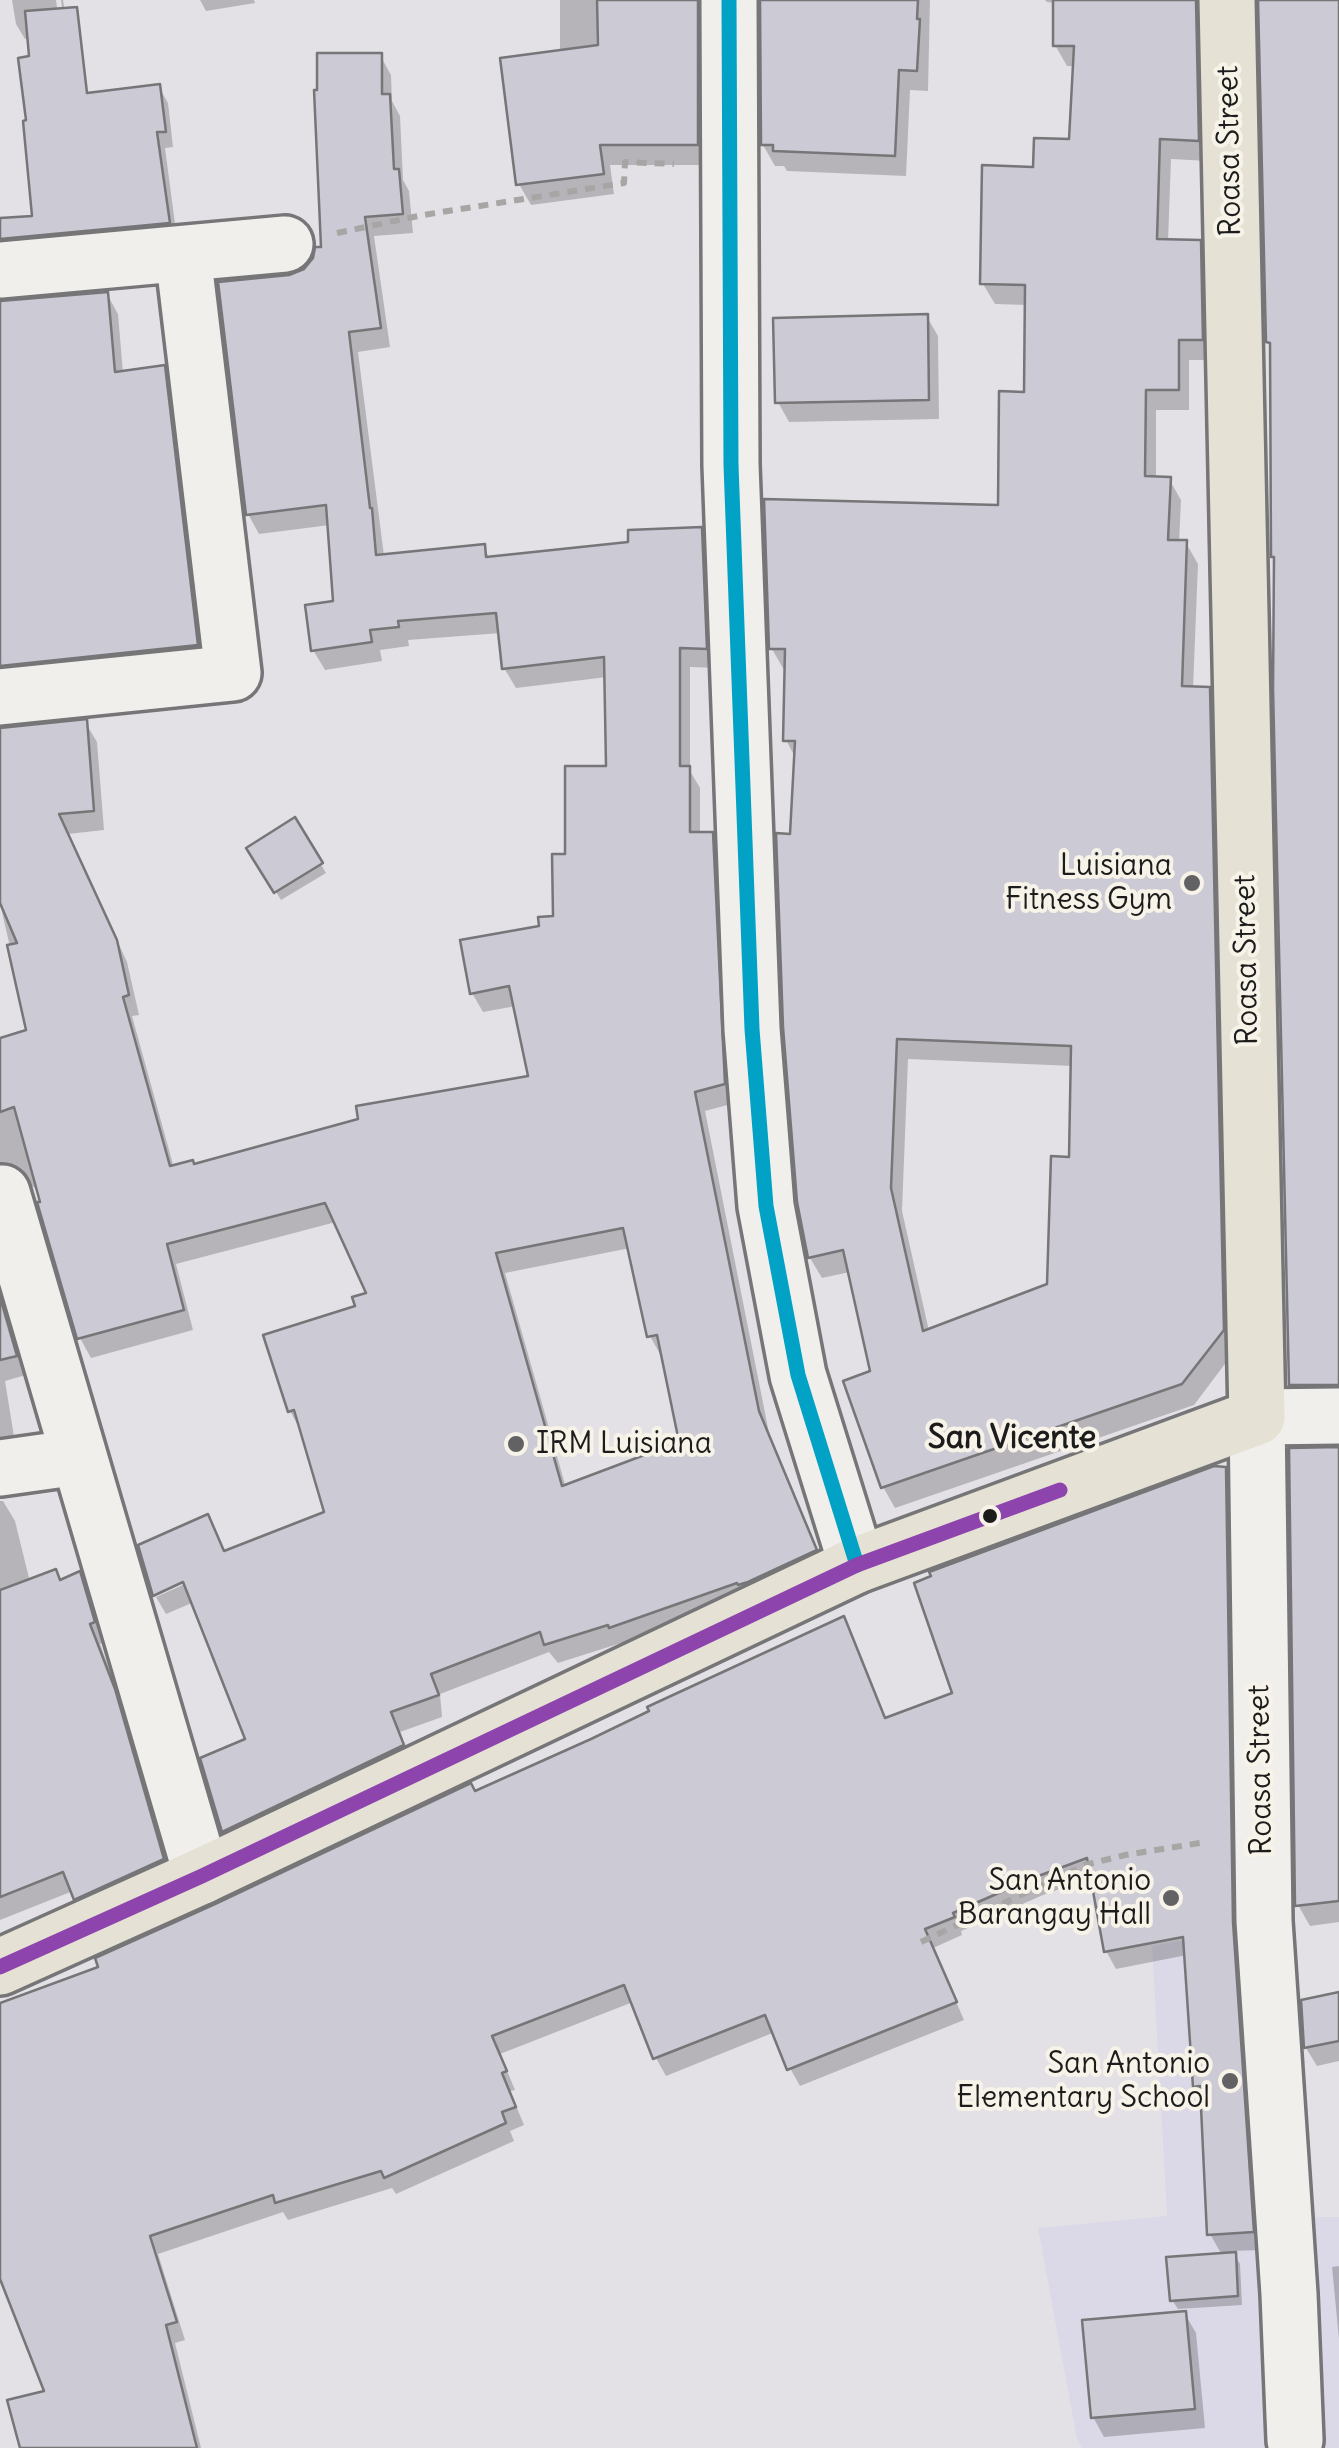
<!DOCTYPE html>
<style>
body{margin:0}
canvas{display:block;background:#e3e1e6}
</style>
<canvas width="1339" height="2448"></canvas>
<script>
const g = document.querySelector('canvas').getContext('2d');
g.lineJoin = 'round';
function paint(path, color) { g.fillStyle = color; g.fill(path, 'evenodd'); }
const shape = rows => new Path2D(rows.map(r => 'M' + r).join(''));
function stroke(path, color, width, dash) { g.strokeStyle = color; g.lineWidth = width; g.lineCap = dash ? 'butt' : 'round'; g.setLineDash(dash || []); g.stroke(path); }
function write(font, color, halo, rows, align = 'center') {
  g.font = font + ' Delius,sans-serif'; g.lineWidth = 8; g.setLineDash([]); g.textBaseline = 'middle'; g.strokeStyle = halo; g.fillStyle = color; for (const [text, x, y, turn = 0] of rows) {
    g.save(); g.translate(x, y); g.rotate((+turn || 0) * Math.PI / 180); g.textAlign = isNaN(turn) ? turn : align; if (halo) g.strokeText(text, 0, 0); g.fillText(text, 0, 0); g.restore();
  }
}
const built = shape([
 [1228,1932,1285,1936,1316,2217,1339,2217,1339,2448,1082,2448,1077,2439,1038,2228,1167,2216,1152,1946]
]);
const shadow = shape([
 [12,0,56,0,60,29,65,29,61,0,63,0,68,32,25,39,16,24],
 [200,0,254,0,255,3,206,11],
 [560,0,718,0,709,165,610,165,614,194,531,205,519,184,560,53],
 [763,0,930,0,928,91,910,90,906,176,787,171,784,166,775,166,763,145],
 [1045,0,1217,0,1209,161,1171,159,1168,242,1199,243,1211,264,1214,360,1189,360,1189,410,1156,410,1156,479,1169,479,1181,500,1179,543,1186,543,1198,564,1193,689,1209,689,1221,710,1234,1352,1194,1405,895,1508,883,1487,873,1373,850,1272,822,1278,810,1258,800,1202,792,836,796,759,786,740,787,670,784,670,772,649,1000,508,1026,394,1027,305,995,304,983,284,1035,170,1072,142,1075,66,1067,66,1055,45,1055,3,1047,2],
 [908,1059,1073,1066,1071,1160,1049,1285,929,1331,902,1211],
 [1261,0,1339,0,1339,1405,1303,1406,1291,1385,1277,562,1273,556,1273,350,1268,342],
 [380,55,391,75,392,101,400,116,403,180,409,191,413,233,374,236,390,347,358,352,384,556,483,546,490,559,631,544,701,530,712,550,716,668,690,667,690,771,700,788,700,835,712,835,723,854,735,1103,705,1111,769,1433,826,1570,622,1646,621,1643,558,1663,549,1652,440,1694,442,1717,400,1732,413,1766,235,1850,224,1831,203,1759,248,1740,194,1602,166,1614,156,1597,196,1579,194,1575,155,1592,155,1596,141,1547,207,1518,226,1553,327,1514,301,1431,290,1411,358,1307,370,1294,336,1222,176,1264,193,1330,91,1358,80,1338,36,1190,34,1187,14,1181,0,1184,0,1041,29,1031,0,903,0,730,85,722,97,742,104,830,68,834,127,962,139,1015,132,1016,174,1168,193,1166,531,1078,516,1006,483,1012,472,993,555,919,567,857,609,769,607,677,516,688,504,668,501,633,408,640,409,646,380,650,382,661,325,670,313,650,336,603,330,525,259,534,248,514,289,277,305,271,323,249],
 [630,1248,650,1336,661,1356,664,1355,682,1444,566,1488,505,1273],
 [159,87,168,103,173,147,165,148,177,239,51,250,42,234],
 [107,294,118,314,123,373,164,368,175,388,208,664,0,688,0,305],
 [927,317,938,336,939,419,789,422,778,402],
 [295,821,326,873,281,900,250,849],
 [0,1287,26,1375,5,1381,17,1455,0,1459],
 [1339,1450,1339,1922,1310,1926,1298,1905],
 [1225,1469,1235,1487,1262,2250,1232,2251,1240,2264,1242,2305,1178,2309,1172,2300,1222,2255,1210,2234,1203,2099,1196,2086,1187,1955,1116,1969,1106,1951,1093,1877,1043,1895,961,1931,962,1935,933,1948,964,2020,800,2086,790,2068,775,2032,666,2076,656,2058,633,2002,500,2054,515,2090,510,2091,524,2125,510,2131,514,2141,396,2194,392,2188,288,2220,283,2212,158,2254,185,2340,175,2343,201,2448,22,2448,47,2392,0,2272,0,2030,102,1968,592,1741,843,1619,853,1637,887,1721,956,1695],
 [0,1501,3,1501,15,1521,30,1582,61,1582,79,1574,90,1593,104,1642,100,1644,125,1711,174,1879,87,1918,73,1891,0,1920],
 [1339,1994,1339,2061,1317,2066,1306,2048,1303,2002],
 [1339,2266,1339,2339,1332,2267],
 [1185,2314,1196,2333,1205,2428,1104,2437,1093,2417]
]);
const building = shape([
 [597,0,698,0,698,145,600,145,604,174,516,185,500,58,598,45,597,0],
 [760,0,918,0,917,19,920,19,917,71,899,70,895,156,773,151,773,145,761,145,760,0],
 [1053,0,1196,0,1199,141,1160,139,1157,239,1201,240,1203,340,1179,340,1179,390,1146,390,1145,476,1171,477,1168,540,1187,540,1182,686,1210,687,1224,1330,1182,1384,881,1488,843,1381,870,1371,843,1250,808,1258,797,1202,783,1027,776,833,790,834,795,741,783,741,785,649,769,649,764,499,998,505,999,391,1024,392,1025,285,980,284,982,165,1033,167,1034,138,1069,139,1074,46,1053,46,1053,0],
 [897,1039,1071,1046,1069,1157,1051,1156,1047,1284,923,1331,891,1188,897,1039],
 [1258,0,1339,0,1339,1385,1289,1385,1273,689,1274,557,1271,557,1270,343,1266,342,1258,0],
 [77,7,87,93,160,84,166,132,157,132,170,223,0,239,0,218,32,216,23,121,26,120,18,58,29,56,25,11,77,7],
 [317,53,382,53,382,94,390,94,394,169,399,169,403,214,365,217,381,328,349,332,370,508,372,508,376,555,485,544,486,557,628,542,628,530,702,527,707,649,680,648,680,766,690,766,690,832,713,832,725,1084,695,1092,759,1411,817,1550,748,1582,738,1585,737,1583,609,1628,608,1625,544,1645,540,1632,431,1674,439,1695,391,1712,404,1745,222,1832,200,1758,245,1739,183,1582,153,1596,138,1545,208,1514,224,1551,324,1512,294,1410,288,1412,263,1335,355,1306,352,1297,366,1293,325,1203,167,1244,184,1310,77,1339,37,1202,40,1202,14,1107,0,1112,0,1038,26,1030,7,945,17,943,0,903,0,728,87,719,94,811,59,814,117,940,129,995,123,997,170,1166,193,1160,194,1164,358,1119,356,1106,528,1076,509,986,470,994,460,940,539,926,538,917,553,916,552,854,565,854,565,766,606,766,604,657,502,669,496,613,398,621,399,627,370,630,372,642,311,651,305,605,333,601,326,505,246,515,218,282,289,275,304,269,313,258,315,247,321,247,314,90,317,90,317,53],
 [623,1228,647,1337,657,1335,679,1442,562,1486,496,1253,623,1228],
 [108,292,115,372,165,365,198,645,0,666,0,301,108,292],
 [928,314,929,400,775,403,773,318,928,314],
 [295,817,323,863,274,893,246,848,295,817],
 [0,1297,17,1356,0,1360,0,1297],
 [1339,1447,1339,1901,1295,1906,1289,1448,1339,1447],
 [1214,1466,1226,1467,1233,1922,1254,2232,1207,2235,1200,2086,1193,2087,1183,1937,1104,1952,1087,1858,1033,1878,953,1913,955,1917,925,1929,957,2002,787,2070,765,2015,653,2059,624,1985,492,2036,507,2071,502,2073,516,2107,502,2112,506,2123,384,2178,381,2171,275,2203,273,2195,150,2236,177,2322,166,2325,197,2448,20,2448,7,2400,44,2391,0,2279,0,2003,98,1967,95,1958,215,1904,471,1783,475,1791,591,1739,649,1711,647,1707,844,1616,885,1718,952,1693,914,1583,931,1576,929,1572,1214,1466],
 [56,1569,60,1580,80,1571,95,1622,90,1624,115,1689,164,1859,74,1900,63,1872,0,1897,0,1590,56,1569],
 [1339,1992,1339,2041,1304,2048,1301,2000,1339,1992],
 [1236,2252,1238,2296,1170,2301,1166,2257,1236,2252],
 [1186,2311,1195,2409,1091,2418,1082,2320,1186,2311]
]);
const path = shape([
 [337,233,423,215,624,183,625,162,674,164],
 [921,1942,1085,1865,1125,1855,1206,1842]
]);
const minor = shape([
 [729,0,731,465,752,1029,766,1206,798,1375,857,1565],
 [0,270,285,244],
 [0,697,233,673,183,254],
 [0,1193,2,1193,202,1876],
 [0,1468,78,1457],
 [1295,2440,1289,2294,1264,1921,1257,1417,1339,1416]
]);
const major = shape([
 [0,1967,202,1876,857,1565,1257,1417,1227,0]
]);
const bus1 = shape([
 [729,0,731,465,752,1029,766,1206,798,1375,857,1565]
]);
const bus2 = shape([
 [0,1967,202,1876,857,1565,1060,1490]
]);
const markers = [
 [1192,883,10,"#626163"],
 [516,1444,10,"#626163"],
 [990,1516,9,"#1c1c1c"],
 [1171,1898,10,"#626163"],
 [1230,2081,10,"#626163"]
];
const streetNames = [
 ["Roasa Street",1230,151,-91],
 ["Roasa Street",1247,960,-91],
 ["Roasa Street",1261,1770,-91]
];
const poiNames = [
 ["Luisiana",1172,866],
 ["Fitness Gym",1172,900],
 ["IRM Luisiana",536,1444,"left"],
 ["San Antonio",1151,1881],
 ["Barangay Hall",1151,1915],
 ["San Antonio",1210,2064],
 ["Elementary School",1210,2098]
];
const neighbourhoodNames = [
 ["San Vicente",1012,1439]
];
paint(built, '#dbd9e7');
paint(shadow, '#0003');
paint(building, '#cbcad5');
stroke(building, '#767577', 2.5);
stroke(minor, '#767577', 62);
stroke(major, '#767577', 62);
stroke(path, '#a7a6a5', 6, [10, 8]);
stroke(minor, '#f0efec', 55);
stroke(major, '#e5e1d4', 55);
stroke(bus1, '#01a2c5', 15);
stroke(bus2, '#8e44ad', 15);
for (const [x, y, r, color] of markers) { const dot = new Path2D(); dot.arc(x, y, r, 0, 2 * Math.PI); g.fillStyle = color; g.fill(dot); stroke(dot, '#f7f3e8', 4); }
write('30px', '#1c1c1c', '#f7f3e8', streetNames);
write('30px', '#1c1c1c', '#f7f3e8', poiNames, 'right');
write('bold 32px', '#1c1c1c', '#f7f3e8', neighbourhoodNames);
</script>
